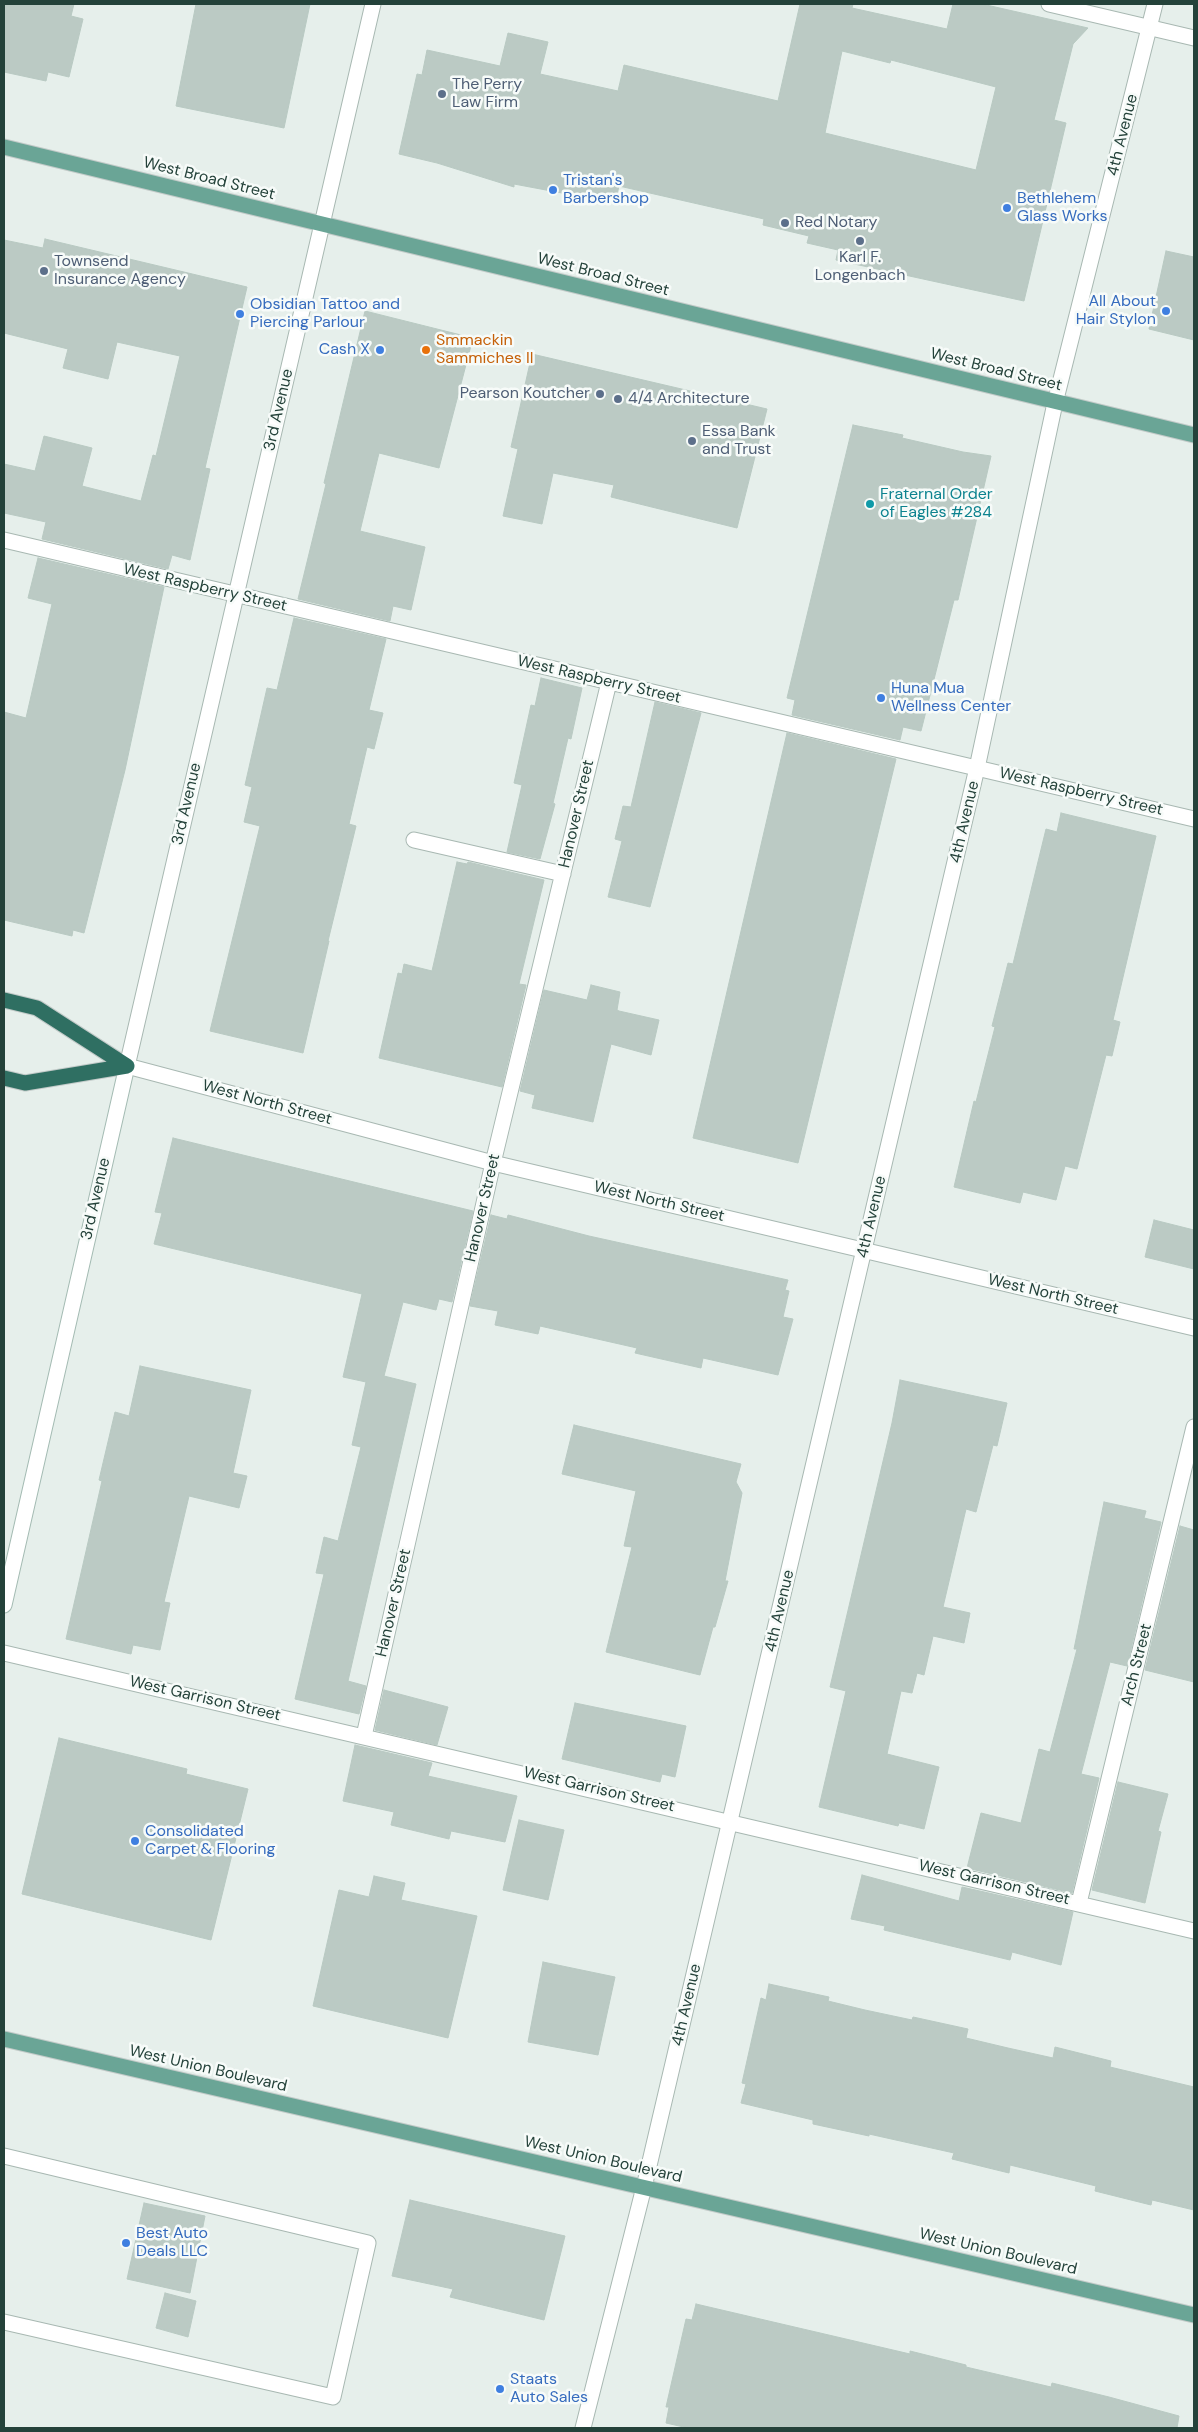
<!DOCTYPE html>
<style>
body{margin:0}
#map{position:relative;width:1198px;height:2432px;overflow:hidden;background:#e6efeb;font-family:"DM Sans",sans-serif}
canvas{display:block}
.frame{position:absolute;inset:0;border:5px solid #24423a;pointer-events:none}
</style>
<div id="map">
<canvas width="1198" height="2432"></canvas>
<div class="frame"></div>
</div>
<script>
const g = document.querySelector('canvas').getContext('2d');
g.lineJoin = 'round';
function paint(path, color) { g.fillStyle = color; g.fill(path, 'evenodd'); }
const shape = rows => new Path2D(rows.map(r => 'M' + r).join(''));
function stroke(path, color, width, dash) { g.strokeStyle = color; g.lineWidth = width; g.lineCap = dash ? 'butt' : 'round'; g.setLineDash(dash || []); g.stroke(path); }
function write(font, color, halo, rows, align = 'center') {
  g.font = font + ' "DM Sans",sans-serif'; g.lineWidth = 5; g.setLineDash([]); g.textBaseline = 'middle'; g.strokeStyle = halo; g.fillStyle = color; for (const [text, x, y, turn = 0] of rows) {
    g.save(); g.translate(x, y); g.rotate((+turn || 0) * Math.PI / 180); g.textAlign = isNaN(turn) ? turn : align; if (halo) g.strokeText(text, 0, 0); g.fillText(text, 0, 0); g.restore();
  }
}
const building = shape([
 [4,4,74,4,71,16,83,19,69,77,48,72,46,81,4,72,4,4],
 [196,4,310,4,284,128,176,106,196,4],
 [800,4,853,4,852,8,947,29,953,4,982,4,1088,28,1073,44,1054,120,1066,123,1024,301,836,260,838,250,807,243,809,236,763,225,764,219,619,186,615,203,514,184,514,187,437,163,399,154,417,74,422,75,427,50,500,66,508,33,548,42,540,74,618,91,624,65,778,101,800,4],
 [842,51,890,63,891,60,996,87,976,170,825,133,842,51],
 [45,239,247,287,205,468,210,469,190,560,172,555,168,569,42,539,46,522,4,513,4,464,35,471,44,436,92,448,82,486,141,501,153,455,156,456,180,356,117,342,108,379,63,368,68,349,4,333,4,240,43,248,45,239],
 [1166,251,1194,257,1194,340,1149,329,1166,251],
 [365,311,473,338,439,468,379,453,360,531,425,547,411,610,393,606,390,621,298,599,326,484,324,483,365,311],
 [532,354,767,409,737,528,611,497,614,485,553,473,542,524,503,516,518,449,511,447,532,354],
 [853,425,903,435,902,438,963,452,991,456,958,600,954,600,921,731,903,727,900,740,792,715,795,700,787,698,853,425],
 [38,558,164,587,125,770,84,933,73,930,72,936,4,920,4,712,26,718,52,604,28,598,38,558],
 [294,618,386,639,369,710,383,713,374,749,367,747,349,824,356,826,328,941,329,941,303,1053,210,1031,260,826,244,822,252,787,245,785,267,688,277,690,294,618],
 [541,678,582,688,571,739,568,738,553,803,555,804,540,859,507,852,522,785,514,783,531,705,535,706,541,678],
 [655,702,701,713,650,907,608,897,622,841,615,839,623,806,631,807,655,702],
 [787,733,896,759,798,1163,693,1138,787,733],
 [1061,813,1156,836,1113,1020,1120,1022,1112,1056,1106,1055,1077,1169,1065,1166,1056,1200,1023,1192,1020,1203,954,1187,974,1101,976,1102,995,1027,992,1026,1008,963,1013,964,1046,829,1057,832,1061,813],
 [457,862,467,864,468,862,544,880,519,984,526,985,502,1087,379,1058,398,973,402,974,404,964,432,971,457,862],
 [591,985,620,992,617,1010,619,1011,659,1020,651,1055,611,1044,593,1122,532,1108,535,1095,520,1091,544,990,587,1000,591,985],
 [173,1138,473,1211,452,1302,439,1299,436,1310,403,1302,384,1376,416,1384,348,1681,366,1686,359,1714,295,1699,324,1574,316,1573,324,1537,338,1541,361,1447,352,1445,366,1382,343,1377,362,1294,154,1244,162,1213,155,1212,173,1138],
 [491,1215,507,1219,508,1215,589,1236,788,1280,785,1290,789,1291,783,1317,793,1319,778,1375,703,1358,701,1368,635,1353,637,1348,540,1326,538,1334,495,1325,498,1311,470,1306,491,1215],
 [1154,1220,1194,1230,1194,1269,1145,1257,1154,1220],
 [140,1366,251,1390,233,1473,247,1476,239,1508,189,1496,164,1602,170,1603,160,1650,133,1645,131,1654,66,1639,102,1481,99,1480,115,1412,129,1416,140,1366],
 [900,1380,1007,1403,997,1446,993,1445,976,1512,966,1509,943,1607,970,1613,964,1643,933,1636,924,1675,917,1673,912,1693,901,1691,887,1754,939,1767,924,1829,899,1823,898,1826,819,1807,846,1691,830,1687,892,1423,900,1380],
 [574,1425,741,1464,736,1482,742,1493,725,1581,728,1581,715,1627,713,1627,700,1675,606,1652,632,1547,624,1546,636,1491,562,1474,574,1425],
 [1104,1502,1146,1511,1144,1518,1161,1522,1127,1666,1110,1662,1081,1774,1099,1778,1072,1893,967,1868,981,1813,1021,1823,1039,1749,1050,1752,1077,1649,1074,1649,1104,1502],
 [1180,1526,1194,1530,1194,1682,1145,1670,1180,1526],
 [384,1690,448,1707,437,1745,375,1730,384,1690],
 [575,1703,686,1726,675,1777,662,1774,660,1782,562,1759,575,1703],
 [59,1738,187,1769,186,1774,248,1789,211,1940,22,1894,59,1738],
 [355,1745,432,1763,428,1776,517,1796,505,1842,451,1831,449,1839,391,1825,394,1812,343,1801,355,1745],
 [1118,1782,1168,1794,1158,1831,1161,1832,1145,1903,1092,1890,1118,1782],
 [519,1820,564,1830,548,1900,503,1890,519,1820],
 [862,1875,959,1901,962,1887,1073,1912,1061,1965,1012,1952,1010,1960,884,1930,885,1926,851,1919,862,1875],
 [374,1876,405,1883,401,1900,477,1916,448,2038,313,2006,339,1890,369,1897,374,1876],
 [543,1962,615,1977,598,2055,528,2042,543,1962],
 [769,1984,829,1997,828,2001,865,2010,912,2020,913,2017,968,2029,966,2038,1008,2048,1053,2058,1055,2047,1111,2061,1110,2067,1194,2087,1194,2210,1152,2200,1151,2205,1095,2191,1096,2186,1010,2165,1009,2173,952,2159,954,2153,869,2134,869,2136,813,2124,813,2120,741,2103,746,2084,742,2083,761,1998,766,2000,769,1984],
 [410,2200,565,2236,544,2320,450,2297,453,2289,392,2276,410,2200],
 [144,2203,205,2216,190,2293,127,2279,144,2203],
 [165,2293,196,2301,188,2337,156,2328,165,2293],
 [696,2304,910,2354,910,2351,966,2365,966,2367,1051,2387,1052,2383,1109,2397,1179,2416,1177,2428,688,2428,666,2423,669,2407,666,2407,686,2319,692,2320,696,2304]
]);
const lane = shape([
 [1049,4,1194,38],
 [4,540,1194,819],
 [414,840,563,874],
 [4,1653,1194,1931],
 [364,1736,493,1163,609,682],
 [1079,1903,1194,1427],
 [4,2156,368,2243,333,2397,4,2322]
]);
const street = shape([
 [373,4,127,1066,493,1163,1194,1328],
 [583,2428,644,2187,977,768,1055,403,1155,4]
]);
const secondary = shape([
 [4,1605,127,1066]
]);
const primary = shape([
 [4,147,1194,435],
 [4,2039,1194,2315]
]);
const highway = shape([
 [4,1000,37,1008,127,1066],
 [4,1078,25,1083,127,1066]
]);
const markers = [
 [442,94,5,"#5c6f8a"],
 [553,190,5,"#3f7fe0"],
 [1007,208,5,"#3f7fe0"],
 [785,223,5,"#5c6f8a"],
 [860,241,5,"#5c6f8a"],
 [44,271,5,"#5c6f8a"],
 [1166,311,5,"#3f7fe0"],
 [240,314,5,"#3f7fe0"],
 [380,350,5,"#3f7fe0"],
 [426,350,5,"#e8710a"],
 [600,394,5,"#5c6f8a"],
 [618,399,5,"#5c6f8a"],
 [692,441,5,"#5c6f8a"],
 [870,504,5,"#0f9aa8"],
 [881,698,5,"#3f7fe0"],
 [135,1841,5,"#3f7fe0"],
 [126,2243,5,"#3f7fe0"],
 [500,2389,5,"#3f7fe0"]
];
const serviceNames = [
 ["The Perry",452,85],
 ["Law Firm",452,103],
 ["Red Notary",795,223],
 ["Karl F.",860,258,"center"],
 ["Longenbach",860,276,"center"],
 ["Townsend",54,262],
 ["Insurance Agency",54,280],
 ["Pearson Koutcher",590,394,"right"],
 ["4/4 Architecture",628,399],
 ["Essa Bank",702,432],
 ["and Trust",702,450]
];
const streetNames = [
 ["4th Avenue",1123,135,-76],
 ["West Broad Street",209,179,14],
 ["West Broad Street",603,275,14],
 ["West Broad Street",996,370,14],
 ["3rd Avenue",279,410,-77],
 ["West Raspberry Street",205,588,13],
 ["West Raspberry Street",599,680,13],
 ["West Raspberry Street",1081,792,13],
 ["3rd Avenue",187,804,-77],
 ["Hanover Street",577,814,-77],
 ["4th Avenue",965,822,-77],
 ["West North Street",267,1103,15],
 ["3rd Avenue",96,1199,-77],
 ["West North Street",659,1202,13],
 ["Hanover Street",483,1208,-77],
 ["4th Avenue",872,1217,-77],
 ["West North Street",1053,1295,13],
 ["Hanover Street",394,1603,-77],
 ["4th Avenue",780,1611,-77],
 ["Arch Street",1137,1665,-76],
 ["West Garrison Street",205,1699,13],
 ["West Garrison Street",599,1790,13],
 ["West Garrison Street",994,1883,13],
 ["4th Avenue",687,2005,-77],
 ["West Union Boulevard",208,2069,13],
 ["West Union Boulevard",603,2160,13],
 ["West Union Boulevard",998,2252,13]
];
const shopNames = [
 ["Tristan's",563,181],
 ["Barbershop",563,199],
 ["Bethlehem",1017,199],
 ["Glass Works",1017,217],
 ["All About",1156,302,"right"],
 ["Hair Stylon",1156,320,"right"],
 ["Obsidian Tattoo and",250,305],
 ["Piercing Parlour",250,323],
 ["Cash X",370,350,"right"],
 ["Huna Mua",891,689],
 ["Wellness Center",891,707],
 ["Consolidated",145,1832],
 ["Carpet & Flooring",145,1850],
 ["Best Auto",136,2234],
 ["Deals LLC",136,2252],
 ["Staats",510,2380],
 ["Auto Sales",510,2398]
];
const foodNames = [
 ["Smmackin",436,341],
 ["Sammiches II",436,359]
];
const cultureNames = [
 ["Fraternal Order",880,495],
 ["of Eagles #284",880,513]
];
paint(building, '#bbcac4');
stroke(building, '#b8c9c2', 1);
stroke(lane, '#a8b8b2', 17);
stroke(street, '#a8b8b2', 17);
stroke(secondary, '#a4bbb3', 17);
stroke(primary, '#c2cac8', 17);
stroke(highway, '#c2cac8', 17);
stroke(lane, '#fff', 15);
stroke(street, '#fff', 15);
stroke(secondary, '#fff', 15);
stroke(primary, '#6aa596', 15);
stroke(highway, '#2f6f62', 15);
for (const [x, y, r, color] of markers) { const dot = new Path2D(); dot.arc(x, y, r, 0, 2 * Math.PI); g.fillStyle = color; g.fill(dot); stroke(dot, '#f7fbf9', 2); }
write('16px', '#4e5e75', '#f7fbf9', serviceNames, 'left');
write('16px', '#24423a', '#f7fbf9', streetNames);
write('16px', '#366cbe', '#f7fbf9', shopNames, 'left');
write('16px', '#c56008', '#f7fbf9', foodNames, 'left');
write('16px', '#0d838f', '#f7fbf9', cultureNames, 'left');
</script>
